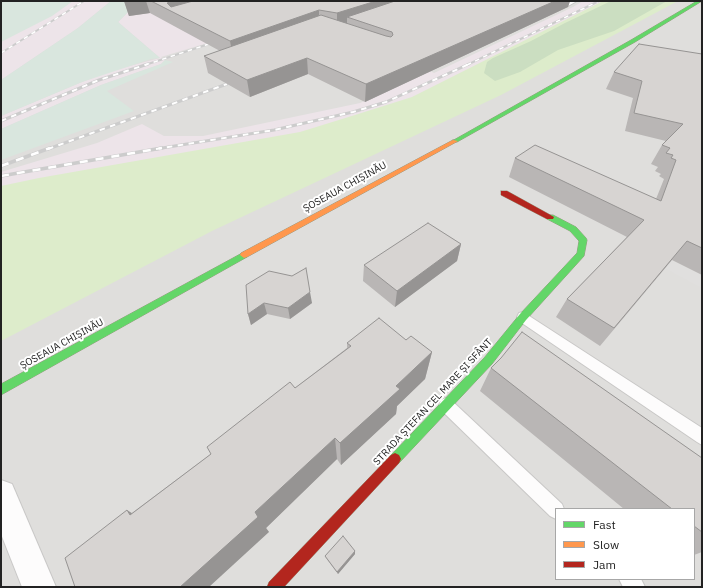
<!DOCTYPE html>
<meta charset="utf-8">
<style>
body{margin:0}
#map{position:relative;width:703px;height:588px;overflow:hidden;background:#f0eeeb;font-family:"IBM Plex Sans",sans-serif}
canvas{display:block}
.frame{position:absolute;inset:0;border:2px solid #222;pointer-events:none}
.legend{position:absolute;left:555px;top:508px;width:140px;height:72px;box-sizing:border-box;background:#fff;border:1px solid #a7a7a7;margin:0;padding:5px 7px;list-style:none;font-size:12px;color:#222}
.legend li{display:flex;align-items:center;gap:8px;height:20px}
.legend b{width:20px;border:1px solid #a7a7a7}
</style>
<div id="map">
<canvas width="703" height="588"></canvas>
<div class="frame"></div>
<ul class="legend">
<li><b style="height:5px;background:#63d668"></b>Fast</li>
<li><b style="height:5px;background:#ff974d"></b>Slow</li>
<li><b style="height:5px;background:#b3261e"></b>Jam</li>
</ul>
</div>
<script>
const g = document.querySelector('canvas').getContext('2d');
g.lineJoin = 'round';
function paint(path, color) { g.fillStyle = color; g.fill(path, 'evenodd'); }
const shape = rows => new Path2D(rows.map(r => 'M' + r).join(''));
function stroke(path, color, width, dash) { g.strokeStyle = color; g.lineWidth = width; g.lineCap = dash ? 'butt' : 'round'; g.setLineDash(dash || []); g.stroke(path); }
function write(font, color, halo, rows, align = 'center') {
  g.font = font + ' "IBM Plex Sans",sans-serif'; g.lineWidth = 4; g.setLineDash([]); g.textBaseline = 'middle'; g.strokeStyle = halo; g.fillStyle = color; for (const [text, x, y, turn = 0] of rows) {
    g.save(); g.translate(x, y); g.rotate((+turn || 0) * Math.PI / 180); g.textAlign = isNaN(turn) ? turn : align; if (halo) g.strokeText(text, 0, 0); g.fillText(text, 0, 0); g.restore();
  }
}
const residential = shape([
 [1,1,702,1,702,587,1,587],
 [556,509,694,509,694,579,556,579]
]);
const industrial = shape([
 [50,1,111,1,78,28,1,80,1,31],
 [143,1,234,35,161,57,165,60,161,64,101,85,1,129,1,116,82,82,111,71,160,58,118,22,132,8],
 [583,1,609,1,474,70,375,114,1,210,1,172,97,143,142,124,164,136,203,136,360,103,430,71,434,73,573,7]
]);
const grass = shape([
 [603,1,678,1,501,95,212,231,1,341,1,186,39,178,300,132,355,115,412,97]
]);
const forest = shape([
 [611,1,667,1,614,31,558,50,520,72,495,81,484,73,487,62,493,58,531,41,565,23]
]);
const wetland = shape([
 [1,1,73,1,52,16,1,42],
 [111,1,136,1,132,8,118,22,160,58,151,59,82,82,1,116,1,80,78,28],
 [165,60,173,62,107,91,134,111,1,160,1,129,101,85,161,64]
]);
const parking = shape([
 [702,234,702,288,638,254]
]);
const lane = shape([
 [554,1,567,2,577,1,568,6,554,1],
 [523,312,702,428,702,445,697,442,519,321,517,317,519,313,523,312],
 [446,398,451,400,562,504,564,509,556,509,556,519,550,516,441,410,439,405,441,400,446,398],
 [619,579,641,579,645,587,623,587,619,579]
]);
const street = shape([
 [1,480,12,484,56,587,22,587,1,534,1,480]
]);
const fast = shape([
 [697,1,702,1,635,42,457,142,452,141,631,40,697,1],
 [547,215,553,215,576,227,586,238,587,240,584,256,526,320,492,364,399,463,395,465,391,463,389,459,391,455,484,358,520,314,577,253,579,241,570,231,547,219,547,215],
 [244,252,248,255,247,257,1,395,1,384,244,252]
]);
const slow = shape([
 [453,140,458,141,247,257,244,258,240,255,241,253,453,140]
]);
const jam = shape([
 [501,191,507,191,554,217,553,219,547,219,501,195,501,191],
 [395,453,399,455,401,459,399,463,284,587,267,587,269,582,391,455,395,453]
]);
const railFar2 = shape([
 [1,53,84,1],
 [145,65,218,41],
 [467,65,599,1]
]);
const railFar1 = shape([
 [1,121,99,80,148,64],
 [48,149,227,84],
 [156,149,274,130,353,112,386,102,469,64]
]);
const rail = shape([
 [1,166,50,148],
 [1,176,162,148]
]);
const wall = shape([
 [124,1,570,1,568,7,365,102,308,74,250,97,208,73,204,56,220,51,150,13,129,16],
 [702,54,702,275,672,260,600,346,556,317,567,299,627,237,509,177,515,158,656,199,664,179,659,176,661,174,655,171,658,167,651,164,662,145,666,141,625,131,633,98,606,89,614,72],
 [461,244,457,261,395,307,363,281,364,265],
 [292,276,312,303,290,319,267,314,251,325,248,314],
 [406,340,432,352,425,379,397,406,396,414,341,465,337,459,266,528,269,532,132,513,211,454,295,388,347,348,347,343],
 [491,368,702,458,702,552,694,555,694,509,624,509,480,391],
 [355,554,338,574,326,558,325,556]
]);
const shadedWall = shape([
 [124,1,146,1,150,13,129,16],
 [173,1,228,1,178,15,167,3],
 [376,1,418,1,347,17,347,25,337,28,337,13],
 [555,1,570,1,568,7,365,102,366,84],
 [319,10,319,25,233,57,230,41],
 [307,58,308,74,250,97,247,80],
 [461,244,457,261,395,307,397,291],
 [310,292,312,303,290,319,288,308],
 [264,303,267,314,251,325,248,314],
 [432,352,425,379,397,406,396,414,341,465,340,443,396,386],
 [335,438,337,459,266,528,269,532,209,587,180,587,255,512],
 [127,510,152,526,130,515],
 [355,551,355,554,338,574,337,572]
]);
const building = shape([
 [151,1,173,1,167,3,171,7,193,1,376,1,337,13,319,10,230,41,151,1],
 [395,1,555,1,366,84,307,58,247,80,204,56,321,15,386,36,391,37,393,35,392,32,347,17,395,1],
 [639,44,702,54,702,248,687,241,614,328,567,299,644,220,515,158,535,145,661,201,676,160,671,158,673,155,666,153,670,148,662,145,683,124,634,113,642,81,614,72,639,44],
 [428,223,461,244,397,291,364,265,428,223],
 [306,268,310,292,288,308,264,303,248,314,246,285,269,271,292,276,306,268],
 [379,318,406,340,411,336,432,352,396,386,400,389,340,443,335,438,255,512,258,517,180,587,75,587,65,558,127,510,130,515,211,454,207,447,290,382,295,388,351,346,347,343,379,318],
 [522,332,702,458,702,532,694,526,694,509,672,509,491,368,501,358,522,332],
 [343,536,355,551,337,572,325,556,343,536]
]);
const streetNames = [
 ["ȘOSEAUA CHIȘINĂU",345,187,-29],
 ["ȘOSEAUA CHIȘINĂU",62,344,-29],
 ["STRADA ȘTEFAN CEL MARE ȘI SFÂNT",433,402,-47]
];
paint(residential, '#dfdedc');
paint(industrial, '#ede4e9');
paint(grass, '#ddeccb');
paint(forest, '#cbdec1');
paint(wetland, '#d9e6de');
paint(parking, '#e0dfde');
stroke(lane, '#c9c8c7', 2);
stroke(street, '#c9c8c7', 2);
stroke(fast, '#999a82', 1);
stroke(slow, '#999a82', 1);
stroke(jam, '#999a82', 1);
paint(lane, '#fdfcfc');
paint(street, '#fdfcfc');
paint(fast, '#63d668');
paint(slow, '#ff974d');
paint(jam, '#b3261e');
stroke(railFar2, '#ccc', 2);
stroke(railFar1, '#ccc', 3);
stroke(rail, '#ccc', 3.5);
stroke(railFar2, '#fff', 1.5, [4.5]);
stroke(railFar1, '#fff', 2, [5.5]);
stroke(rail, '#fff', 2.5, [8]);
paint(wall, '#b9b6b5');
paint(shadedWall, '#969493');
paint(building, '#d7d4d2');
stroke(building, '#969493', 1);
write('10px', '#222', '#fff', streetNames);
</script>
